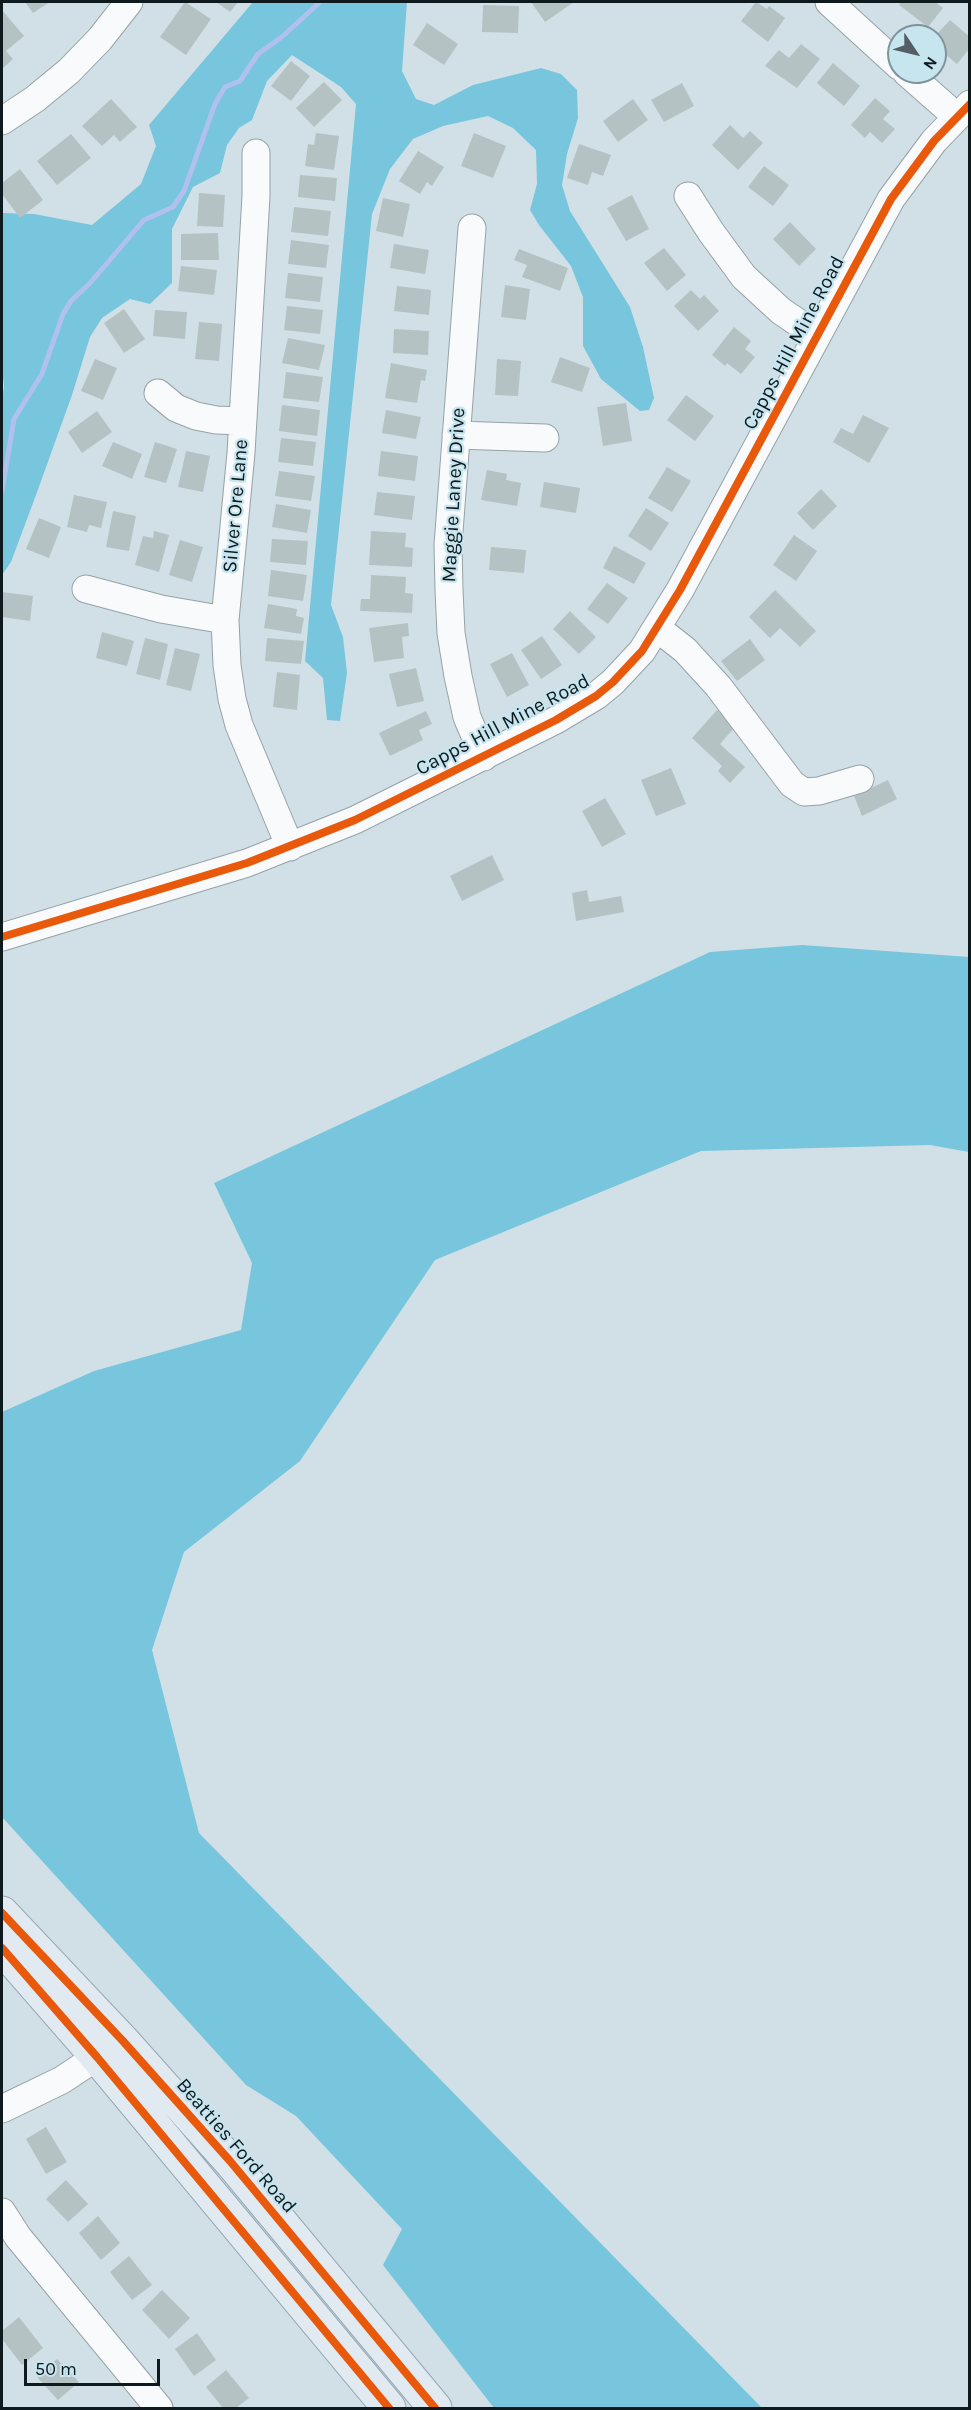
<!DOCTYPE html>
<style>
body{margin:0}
#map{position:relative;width:971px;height:2410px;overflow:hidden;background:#d0e0e6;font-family:Karla,sans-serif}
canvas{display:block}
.frame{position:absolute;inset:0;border:3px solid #0f1a1e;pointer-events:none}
.north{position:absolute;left:887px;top:24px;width:60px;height:60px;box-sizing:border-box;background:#c7e5ef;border:2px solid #7d949b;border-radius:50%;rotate:125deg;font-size:16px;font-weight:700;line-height:24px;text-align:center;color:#0f1a1e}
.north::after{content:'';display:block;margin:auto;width:21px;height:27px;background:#535f64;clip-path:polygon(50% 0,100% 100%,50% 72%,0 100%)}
.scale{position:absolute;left:24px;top:2359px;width:136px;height:27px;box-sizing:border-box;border:3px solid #0f1a1e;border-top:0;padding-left:8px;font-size:18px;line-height:21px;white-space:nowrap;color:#0f1a1e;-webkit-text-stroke:4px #c7e5ef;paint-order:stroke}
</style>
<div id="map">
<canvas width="971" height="2410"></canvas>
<div class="frame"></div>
<div class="north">N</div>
<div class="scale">50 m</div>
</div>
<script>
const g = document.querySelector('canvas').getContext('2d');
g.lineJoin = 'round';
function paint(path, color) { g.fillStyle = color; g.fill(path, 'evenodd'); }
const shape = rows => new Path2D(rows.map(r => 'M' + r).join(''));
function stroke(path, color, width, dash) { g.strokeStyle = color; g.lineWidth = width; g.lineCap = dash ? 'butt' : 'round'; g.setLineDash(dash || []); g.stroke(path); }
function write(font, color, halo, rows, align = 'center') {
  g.font = font + ' Karla,sans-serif'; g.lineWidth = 4.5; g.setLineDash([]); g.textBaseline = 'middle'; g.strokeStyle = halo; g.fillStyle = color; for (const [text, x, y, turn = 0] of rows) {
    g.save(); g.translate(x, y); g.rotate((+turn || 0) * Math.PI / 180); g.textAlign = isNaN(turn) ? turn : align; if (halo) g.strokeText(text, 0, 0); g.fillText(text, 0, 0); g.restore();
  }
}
const forest = shape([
 [253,2,407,2,402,71,416,99,434,105,473,85,541,68,561,74,577,90,578,118,567,154,562,185,570,211,630,307,643,347,654,398,649,410,640,411,601,379,583,346,583,297,571,266,539,225,530,210,537,184,536,150,513,128,488,116,443,126,413,139,390,169,372,214,331,605,343,637,347,673,340,721,327,720,323,678,305,661,356,104,341,87,292,55,267,81,252,120,239,128,227,145,220,173,193,187,172,229,172,283,150,304,130,299,102,318,90,337,72,395,36,495,11,562,2,575,2,402,4,386,2,367,2,213,34,214,92,225,141,184,156,146,149,125],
 [802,945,969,957,969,1152,930,1145,701,1151,435,1260,300,1461,184,1552,152,1650,199,1833,762,2408,494,2408,383,2265,402,2229,296,2116,246,2085,2,1817,2,1412,94,1371,241,1330,252,1263,214,1183,710,952]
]);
const stream = shape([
 [2,491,14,419,42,374,63,314,71,301,91,282,144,220,173,207,184,191,215,104,225,87,240,81,258,54,283,36,320,2]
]);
const building = shape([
 [25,2,50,2,33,13],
 [185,2,211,19,186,55,160,37],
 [216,2,238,2,230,12],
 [531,2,574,2,545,22],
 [756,2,767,9,769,6,785,18,768,42,741,21],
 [901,2,935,2,943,8,928,27,899,5],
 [483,5,519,6,518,33,482,32],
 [2,10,24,36,6,51,13,59,2,69],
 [950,20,970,37,970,48,957,64,939,49,945,43,936,35],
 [427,23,458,44,444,65,413,45],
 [801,44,820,59,797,88,765,66,779,50,789,58],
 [291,61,310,76,291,101,271,86],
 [833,63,860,86,844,106,817,83],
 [324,82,342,100,314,127,296,108],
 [682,83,694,106,664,122,651,100],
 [875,98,890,111,883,119,895,129,882,143,870,132,865,138,851,125],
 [111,99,137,127,120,142,114,135,102,146,82,126],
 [633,99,648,120,618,142,603,121],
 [730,125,743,138,750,131,763,143,738,170,712,145],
 [316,133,339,136,334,170,305,166,308,144,314,145],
 [474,133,506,146,493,178,461,166],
 [71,134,91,158,57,185,37,161],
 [579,144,611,155,603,176,592,172,588,185,567,178],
 [418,151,444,167,432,186,427,182,420,194,399,181],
 [764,166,789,185,773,206,748,187],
 [20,169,43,200,20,218,2,194,2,183],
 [300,175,337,178,335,201,298,197],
 [199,193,225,195,223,227,197,226],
 [632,195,649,229,626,241,607,208],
 [383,198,410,204,403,237,376,231],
 [294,207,331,211,328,236,291,232],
 [790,222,816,249,799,266,773,239],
 [218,233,219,260,181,260,181,234],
 [291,240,329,245,326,268,288,264],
 [394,244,429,250,425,274,390,268],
 [664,248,686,275,667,291,644,263],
 [519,249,568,268,560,291,522,277,527,265,514,260],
 [181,266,217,270,214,295,178,291],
 [288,273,323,277,320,302,285,298],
 [505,285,530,289,526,320,501,317],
 [397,286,431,290,429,315,394,311],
 [691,290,700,299,704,295,719,311,698,331,674,306],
 [287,306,323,310,320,334,284,330],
 [124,309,145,339,124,353,104,323],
 [155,310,187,312,185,339,153,336],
 [199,322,222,324,219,361,195,359],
 [734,327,751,341,745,349,755,357,741,374,727,363,725,366,712,355],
 [394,329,429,331,428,355,393,353],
 [288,338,325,345,319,370,282,363],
 [560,357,590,368,582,392,551,382],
 [95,359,117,368,103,400,81,391],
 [497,359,521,361,518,396,495,395],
 [391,363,427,370,425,381,421,380,417,403,385,398],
 [286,372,323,377,319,402,283,398],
 [686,395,714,416,695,441,667,420],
 [626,403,632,441,603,446,597,407],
 [282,405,320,410,317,436,279,431],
 [386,410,421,417,416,439,382,433],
 [97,411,112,432,82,453,68,432],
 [863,415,889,428,869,463,833,442,841,428,853,434],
 [281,438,316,442,313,466,278,462],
 [113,442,142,454,132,479,102,466],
 [155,442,177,449,166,483,144,477],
 [186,451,210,456,203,492,178,487],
 [381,451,418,456,415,481,378,476],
 [667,467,691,481,672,512,648,498],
 [487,470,507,474,506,480,521,483,517,506,481,500],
 [279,471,315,476,311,501,275,496],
 [544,482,580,488,576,513,540,507],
 [821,489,837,506,813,530,797,513],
 [377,492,415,496,412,520,374,515],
 [74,495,107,502,101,528,89,525,87,532,67,527],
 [276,504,311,510,307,533,272,527],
 [646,508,669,523,651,551,628,536],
 [113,511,136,516,129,551,106,547],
 [39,518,61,527,49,558,26,549],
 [154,531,169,535,159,572,135,565,143,536,153,538],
 [371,531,406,533,405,547,413,548,412,567,369,565],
 [794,535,817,551,796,581,773,565],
 [272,539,308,541,306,565,270,562],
 [180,540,203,547,192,582,169,575],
 [614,546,646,563,634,584,603,568],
 [491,547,526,550,524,573,489,570],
 [271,570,307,575,303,601,268,596],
 [371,575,406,577,405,593,413,594,412,613,360,611,361,599,370,599],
 [607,583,628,598,608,624,587,609],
 [775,590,816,631,800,647,780,628,770,638,749,617],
 [2,592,33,596,30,621,2,617],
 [268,604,297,609,296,616,304,618,301,634,264,628],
 [570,611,596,637,579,654,553,629],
 [408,623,409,636,402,637,404,658,374,662,369,628],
 [102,632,134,641,127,666,96,658],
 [542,636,562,665,541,679,521,650],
 [145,638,168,644,160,680,136,674],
 [267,638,304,641,301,664,265,661],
 [750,639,765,660,737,681,721,661],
 [175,648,200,654,191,691,166,685],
 [512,653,529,685,507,697,490,664],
 [416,668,424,701,397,707,389,674],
 [277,672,300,675,297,710,273,707],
 [717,710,735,727,720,744,745,767,730,783,718,771,722,766,692,738],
 [426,711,432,724,419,730,423,740,390,756,379,733],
 [671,768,686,804,656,816,641,780],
 [888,780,897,799,862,816,854,796],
 [605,798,626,834,602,847,582,811],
 [492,855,504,880,462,901,450,876],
 [587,890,589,902,621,896,624,912,576,921,572,893],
 [46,2127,67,2162,46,2174,26,2139],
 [66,2180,88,2204,68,2222,46,2199],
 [98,2216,120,2243,101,2260,79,2233],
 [129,2256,152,2285,132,2300,110,2272],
 [162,2290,190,2318,169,2339,142,2310],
 [19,2317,43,2348,22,2365,2,2339,2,2331],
 [197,2333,216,2360,194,2376,175,2349],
 [57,2359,79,2382,58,2400,37,2377],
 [226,2370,249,2398,236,2408,223,2408,206,2387]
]);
const minor = shape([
 [829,2,899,66],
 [906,72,956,116],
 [2,121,35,99,69,71,100,39,129,2],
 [256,153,256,196,241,453,225,620,227,665,232,699,239,725,290,847],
 [688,196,711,232,744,277,781,311,816,335],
 [472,228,448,545,449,590,451,633,458,676,467,717,484,757],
 [158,393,176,408,196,416,216,420,242,421],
 [456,435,545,438],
 [86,589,161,609,225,620],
 [657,628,685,650,718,686,792,784,804,792,819,791,860,779],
 [2,937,247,863,355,820,556,720,596,696,613,682,642,651,680,590,891,199,934,141,970,104],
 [2,2109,62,2080,113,2046],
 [2,2212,18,2237,159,2408]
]);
const major = shape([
 [2,1913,122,2040,230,2161,435,2408],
 [2,1948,97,2057,389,2408]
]);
const cycleway = shape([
 [2,937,247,863,355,820,556,720,596,696,613,682,642,651,680,590,891,199,934,141,970,104],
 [2,1913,122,2040,230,2161,435,2408],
 [2,1948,97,2057,389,2408]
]);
const streetNames = [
 ["Capps Hill Mine Road",794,343,-62],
 ["Maggie Laney Drive",454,495,-87],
 ["Silver Ore Lane",236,506,-85],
 ["Capps Hill Mine Road",503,725,-28],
 ["Beatties Ford Road",236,2146,49]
];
paint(forest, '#77c6dd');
stroke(stream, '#b0c0ef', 5);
paint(building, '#b4c2c4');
stroke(minor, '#96a2a7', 29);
stroke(major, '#96a8b4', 35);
stroke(minor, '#f8fafb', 27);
stroke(major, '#e2eaf1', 33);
stroke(cycleway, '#e8590c', 8);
write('20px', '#0f1a1e', '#c7e5ef', streetNames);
</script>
